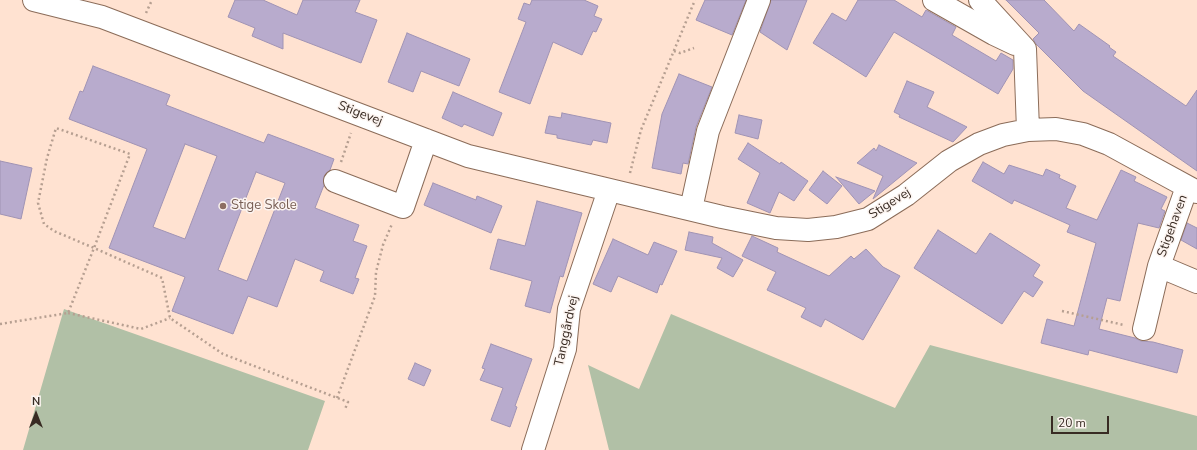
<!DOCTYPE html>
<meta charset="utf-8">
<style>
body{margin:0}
#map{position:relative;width:1197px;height:450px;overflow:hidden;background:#ffe2d1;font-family:"Nunito Sans",sans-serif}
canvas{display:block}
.north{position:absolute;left:16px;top:394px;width:40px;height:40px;-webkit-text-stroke:3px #fcf4f0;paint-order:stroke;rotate:0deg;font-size:11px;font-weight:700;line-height:16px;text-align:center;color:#382b23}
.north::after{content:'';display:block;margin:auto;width:14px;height:18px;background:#382b23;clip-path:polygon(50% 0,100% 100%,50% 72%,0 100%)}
.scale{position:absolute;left:1051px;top:416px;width:58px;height:18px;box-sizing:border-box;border:2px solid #382b23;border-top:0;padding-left:5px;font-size:12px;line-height:14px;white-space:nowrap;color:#382b23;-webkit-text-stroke:3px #fcf4f0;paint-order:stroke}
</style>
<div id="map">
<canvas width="1197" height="450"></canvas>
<div class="north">N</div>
<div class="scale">20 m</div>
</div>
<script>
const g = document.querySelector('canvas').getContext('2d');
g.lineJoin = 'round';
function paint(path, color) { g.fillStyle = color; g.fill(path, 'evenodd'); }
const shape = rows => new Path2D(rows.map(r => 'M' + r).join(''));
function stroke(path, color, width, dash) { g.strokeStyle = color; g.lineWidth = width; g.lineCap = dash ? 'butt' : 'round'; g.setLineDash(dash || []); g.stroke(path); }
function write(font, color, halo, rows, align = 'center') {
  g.font = font + ' "Nunito Sans",sans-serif'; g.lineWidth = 3; g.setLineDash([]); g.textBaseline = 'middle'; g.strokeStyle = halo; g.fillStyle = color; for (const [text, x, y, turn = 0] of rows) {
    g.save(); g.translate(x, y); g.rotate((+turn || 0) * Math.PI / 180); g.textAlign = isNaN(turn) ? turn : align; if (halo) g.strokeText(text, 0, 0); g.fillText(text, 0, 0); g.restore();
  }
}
const green = shape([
 [64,309,325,401,308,450,23,450],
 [671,314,895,408,930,345,1197,416,1197,450,609,450,588,365,639,389]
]);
const building = shape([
 [235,0,263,0,297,15,303,0,360,0,355,12,377,20,361,63,283,33,283,49,252,36,255,28,228,17,235,0],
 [532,0,584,0,598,6,594,16,602,19,596,32,593,31,582,55,553,42,530,104,499,92,526,22,518,19,524,3,530,5,532,0],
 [705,0,746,0,732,35,696,20,705,0],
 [771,0,807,0,787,50,760,32,771,0],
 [858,0,894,0,922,17,926,10,956,27,952,35,996,61,1001,53,1013,60,1013,69,998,94,894,32,866,77,813,43,832,13,846,21,858,0],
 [1006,0,1044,0,1074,31,1079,24,1110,46,1109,47,1116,52,1113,56,1186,106,1197,90,1197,171,1083,91,1036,44,1033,39,1039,33,1006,0],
 [407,33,470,59,459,86,421,71,413,92,388,82,407,33],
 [93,66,170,95,166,105,264,143,268,134,334,159,330,170,324,176,324,185,315,208,359,225,353,241,367,246,355,278,359,279,353,294,320,281,324,271,295,259,277,307,248,296,233,334,172,311,185,277,109,248,147,149,69,119,80,91,83,92,93,66],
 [185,144,217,156,185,239,153,227,185,144],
 [256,172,285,183,247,281,218,270,256,172],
 [679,74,712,87,696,127,688,164,683,163,681,174,652,168,662,114,679,74],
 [907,81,934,92,927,107,967,127,953,142,899,117,900,115,894,112,907,81],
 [453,92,502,113,493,136,464,124,462,127,442,118,453,92],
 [562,113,611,123,607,143,593,140,591,145,557,138,557,135,545,133,549,116,561,118,562,113],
 [739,115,762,120,758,139,735,133,739,115],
 [748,143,780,164,781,162,808,181,794,201,779,192,770,213,747,203,760,173,738,159,748,143],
 [879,145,917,163,873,199,883,176,857,163,874,148,876,151,879,145],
 [0,161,32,168,21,219,0,214,0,161],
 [983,162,1004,174,1009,165,1043,176,1046,169,1060,175,1059,178,1076,186,1066,208,1097,220,1121,170,1136,177,1134,181,1167,197,1161,209,1165,211,1159,228,1138,223,1120,301,1107,298,1099,329,1135,338,1141,341,1153,342,1183,350,1177,373,1089,350,1088,355,1041,343,1047,319,1074,326,1096,243,1067,232,1070,225,1014,200,1012,204,972,181,983,162],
 [823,171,842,186,827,204,809,190,823,171],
 [836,177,875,191,859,204,836,177],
 [433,183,476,200,477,196,502,206,491,233,424,205,433,183],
 [537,201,582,213,563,277,560,276,550,313,525,306,532,281,490,269,498,239,525,246,537,201],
 [1187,223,1197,228,1197,249,1181,240,1187,223],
 [938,230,976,254,990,233,1040,265,1033,276,1043,282,1033,297,1024,291,1002,324,914,268,938,230],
 [689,232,713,237,712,243,743,260,733,277,717,268,722,258,685,250,689,232],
 [752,236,778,248,777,252,829,276,851,256,854,259,866,249,883,267,900,276,863,340,825,319,821,327,801,317,806,308,767,290,776,272,742,256,752,236],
 [613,239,648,255,654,242,677,251,662,285,660,284,657,293,618,276,611,292,593,284,613,239],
 [491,344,532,359,515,406,517,407,510,427,491,420,503,388,480,380,485,369,482,368,491,344],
 [415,363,431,370,424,386,408,379,415,363]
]);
const path = shape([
 [146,13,152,0],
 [674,51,680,53,694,48],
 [341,162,351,133],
 [630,173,641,130,695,0],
 [1062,311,1124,325],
 [68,313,141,329,170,318],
 [0,324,68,313,94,248,130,154,56,128,47,158,38,203,44,224,54,231,94,248,162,278,170,318,223,354,348,402,345,409],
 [337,398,375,296,376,272,383,245,392,224]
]);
const minor = shape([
 [34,0,102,17,468,156,722,217,776,228,808,230,836,227,868,219,906,195,949,161,979,144,1003,135,1028,130,1056,129,1083,134,1109,144,1197,192],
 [934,0,994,34,1015,44],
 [980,0,1025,49,1028,130],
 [335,181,403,207,426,140],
 [691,209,708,131,759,0],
 [1159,266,1187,187],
 [1144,329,1159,266,1197,282],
 [533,450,565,349,569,309,609,190]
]);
const markers = [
 [223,206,4,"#8d6e63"]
];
const streetNames = [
 ["Stigevej",360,114,21],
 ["Stigevej",890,204,-32],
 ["Stigehaven",1173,226,-70],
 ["Tanggårdvej",567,331,-78]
];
const educationNames = [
 ["Stige Skole",231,206]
];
paint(green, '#b1c0a6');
paint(building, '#b8abcd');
stroke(building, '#a093b4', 1);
stroke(minor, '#8b6c59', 24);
stroke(path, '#b69f91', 2.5, [2, 3]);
stroke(minor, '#fff', 22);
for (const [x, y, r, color] of markers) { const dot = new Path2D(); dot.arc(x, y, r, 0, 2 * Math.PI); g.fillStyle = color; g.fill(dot); stroke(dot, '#fcf4f0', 1.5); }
write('13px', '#382b23', '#fcf4f0', streetNames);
write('13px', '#785e54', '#fcf4f0', educationNames, 'left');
</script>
